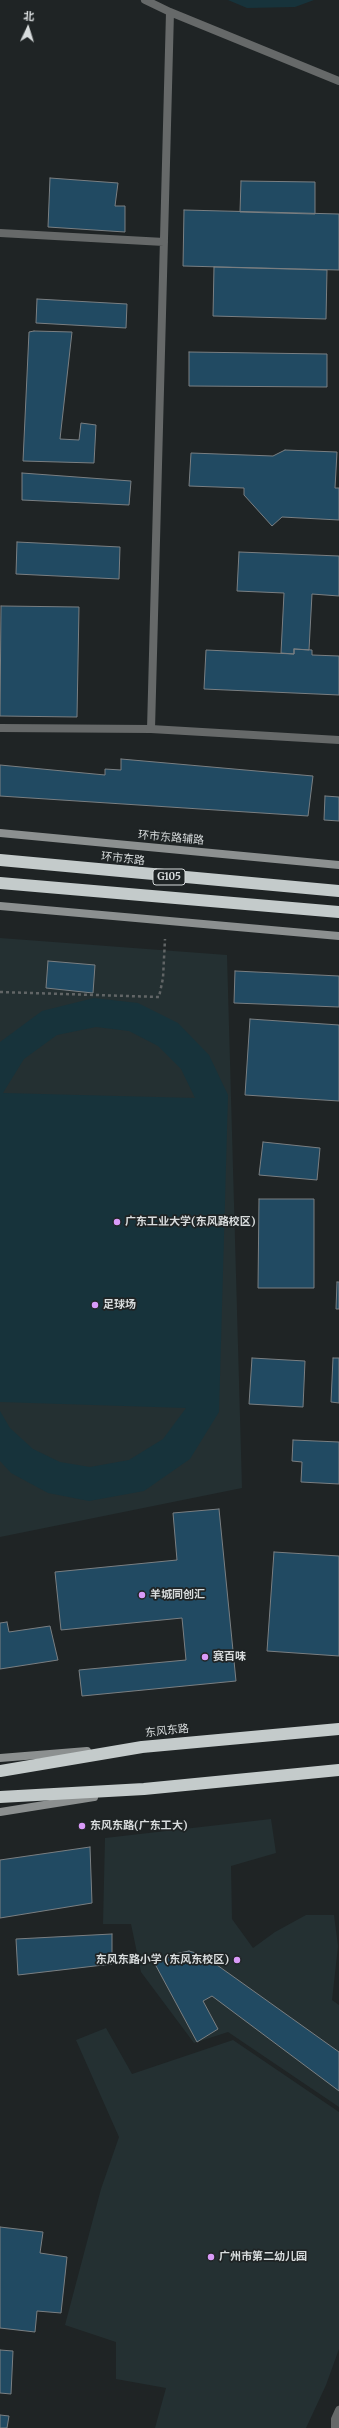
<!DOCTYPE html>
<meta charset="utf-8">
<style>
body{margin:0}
#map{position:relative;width:339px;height:2428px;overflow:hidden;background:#1f2425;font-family:Merriweather,"Noto Sans SC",serif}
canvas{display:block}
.north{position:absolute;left:8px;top:8px;width:40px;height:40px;-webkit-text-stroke:3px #1f2425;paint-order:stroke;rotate:4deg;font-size:11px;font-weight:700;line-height:16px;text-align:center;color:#d8dcdd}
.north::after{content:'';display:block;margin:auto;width:14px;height:18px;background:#d8dcdd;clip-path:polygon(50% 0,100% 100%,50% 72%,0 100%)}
</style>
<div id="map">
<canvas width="339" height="2428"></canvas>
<div class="north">北</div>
</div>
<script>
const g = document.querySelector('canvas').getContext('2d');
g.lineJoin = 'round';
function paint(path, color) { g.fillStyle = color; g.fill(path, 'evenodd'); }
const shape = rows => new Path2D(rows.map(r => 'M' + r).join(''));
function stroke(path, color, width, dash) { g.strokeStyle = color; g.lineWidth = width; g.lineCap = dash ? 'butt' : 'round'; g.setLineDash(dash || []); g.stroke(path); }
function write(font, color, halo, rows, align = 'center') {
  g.font = font + ' Merriweather,"Noto Sans SC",serif'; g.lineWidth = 3.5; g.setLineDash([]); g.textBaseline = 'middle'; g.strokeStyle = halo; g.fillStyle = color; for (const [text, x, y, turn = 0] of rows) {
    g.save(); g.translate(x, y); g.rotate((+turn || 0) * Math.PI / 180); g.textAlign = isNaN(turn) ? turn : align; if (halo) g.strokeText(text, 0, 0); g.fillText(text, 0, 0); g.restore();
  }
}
const built = shape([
 [0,938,227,955,242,1488,0,1537],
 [271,1819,276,1853,231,1866,232,1919,253,1948,275,1932,306,1915,334,1915,338,1946,332,2000,339,2005,339,2107,228,2032,194,2043,141,1972,131,1924,103,1924,105,1838],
 [106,2028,132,2074,233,2040,339,2112,339,2349,326,2385,306,2428,155,2428,166,2388,116,2379,116,2342,65,2325,101,2189,119,2137,76,2040]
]);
const green = shape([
 [228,0,314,0,295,7,247,8],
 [94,998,138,1003,178,1023,209,1055,228,1095,219,1412,190,1459,144,1491,89,1501,48,1493,11,1473,0,1461,0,1411,10,1428,33,1449,60,1462,90,1467,129,1460,163,1439,186,1408,0,1402,0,1042,42,1011],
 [96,1027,129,1031,158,1046,181,1069,195,1098,3,1093,24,1059,57,1035]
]);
const building = shape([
 [50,178,118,183,115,206,125,206,125,232,48,227,50,178],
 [241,181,315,182,315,214,240,212,241,181],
 [184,210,339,214,339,270,183,266,184,210],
 [214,267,327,270,326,319,213,316,214,267],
 [37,299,127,304,126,328,36,323,37,299],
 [34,331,72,332,60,439,79,440,81,423,96,425,94,463,23,461,29,332,34,331],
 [189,352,327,354,327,387,189,386,189,352],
 [285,450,337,452,335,488,339,488,339,520,282,517,272,526,244,495,244,488,189,486,191,453,273,456,285,450],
 [22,473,131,481,129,505,22,500,22,473],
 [17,542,120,547,119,579,16,574,17,542],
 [239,552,339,556,339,596,312,594,309,650,294,649,294,654,281,653,284,593,237,591,239,552],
 [1,606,79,607,77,717,0,716,1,606],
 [294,649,312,650,312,655,339,656,339,695,204,689,206,650,294,654,294,649],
 [121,759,313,776,308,816,0,796,0,765,105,775,105,769,121,770,121,759],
 [325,796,339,797,339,821,324,820,325,796],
 [48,961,95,965,93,993,46,988,48,961],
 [235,971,339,976,339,1007,234,1003,235,971],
 [250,1019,339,1025,339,1101,245,1095,250,1019],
 [263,1142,320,1148,317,1180,259,1175,263,1142],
 [259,1199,314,1199,314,1288,258,1288,259,1199],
 [337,1282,339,1282,339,1309,336,1309,337,1282],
 [252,1358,305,1361,303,1407,249,1404,252,1358],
 [333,1358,339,1358,339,1403,331,1402,333,1358],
 [293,1440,339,1442,339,1484,301,1482,302,1462,292,1461,293,1440],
 [219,1509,236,1681,82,1696,79,1670,186,1660,182,1618,61,1630,55,1572,177,1560,173,1513,219,1509],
 [274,1552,339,1556,339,1656,267,1651,274,1552],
 [7,1622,9,1632,50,1626,58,1660,0,1669,0,1623,7,1622],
 [90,1847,92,1903,0,1918,0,1860,90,1847],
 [112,1934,112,1964,18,1975,16,1939,112,1934],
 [189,1951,203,1955,339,2052,339,2091,212,1996,203,2001,218,2029,197,2042,155,1964,175,1954,189,1951],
 [0,2227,43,2232,40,2253,67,2257,61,2313,37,2311,35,2332,0,2328,0,2227],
 [0,2350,13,2351,11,2394,0,2393,0,2350],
 [0,2415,9,2416,7,2428,0,2428,0,2415]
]);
const path = shape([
 [0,992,159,997,163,978,165,939]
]);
const street = shape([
 [145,0,170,12,339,81],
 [0,233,164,242],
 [0,728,151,729,339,740],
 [151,729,170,12],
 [335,2428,335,2419,339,2410]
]);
const secondary = shape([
 [0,833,339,865],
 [0,906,339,936],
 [0,1758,87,1751],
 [0,1812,94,1797]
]);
const highway = shape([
 [0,860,339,891],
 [0,883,339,912],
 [0,1771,142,1747,339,1729],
 [0,1797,144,1789,339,1770]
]);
const markers = [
 [117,1222,4,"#d99af8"],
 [95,1305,4,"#d99af8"],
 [142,1595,4,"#d99af8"],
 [205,1657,4,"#d99af8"],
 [82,1826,4,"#d99af8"],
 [237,1960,4,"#d99af8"],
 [211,2257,4,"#d99af8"]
];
const shields = [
 [169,877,32]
];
const shieldNames = [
 ["G105",169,877]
];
const streetNames = [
 ["环市东路辅路",171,838,5],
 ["环市东路",123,859,6],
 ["东风东路",167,1731,-6]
];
const poiNames = [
 ["广东工业大学(东风路校区)",125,1222],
 ["足球场",103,1305],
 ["羊城同创汇",150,1595],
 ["赛百味",213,1657],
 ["东风东路(广东工大)",90,1826],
 ["东风东路小学 (东风东校区)",229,1960,"right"],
 ["广州市第二幼儿园",219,2257]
];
paint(built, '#243032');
paint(green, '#17333b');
paint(building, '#214a62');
stroke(building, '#7a7f82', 1);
stroke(path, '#616566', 2.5, [3, 3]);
stroke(street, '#666969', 8);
stroke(secondary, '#8c9090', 8);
stroke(highway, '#c4cbcb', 12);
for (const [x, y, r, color] of markers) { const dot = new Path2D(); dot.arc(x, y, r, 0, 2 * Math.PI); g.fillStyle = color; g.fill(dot); stroke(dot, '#1f2425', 1.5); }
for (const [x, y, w] of shields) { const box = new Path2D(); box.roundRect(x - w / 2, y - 8, w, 16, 3); g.fillStyle = '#1f2425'; g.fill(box); stroke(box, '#d8dcdd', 1); }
write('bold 10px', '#d8dcdd', null, shieldNames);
write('11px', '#d8dcdd', '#1f2425', streetNames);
write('bold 11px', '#d8dcdd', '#1f2425', poiNames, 'left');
</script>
